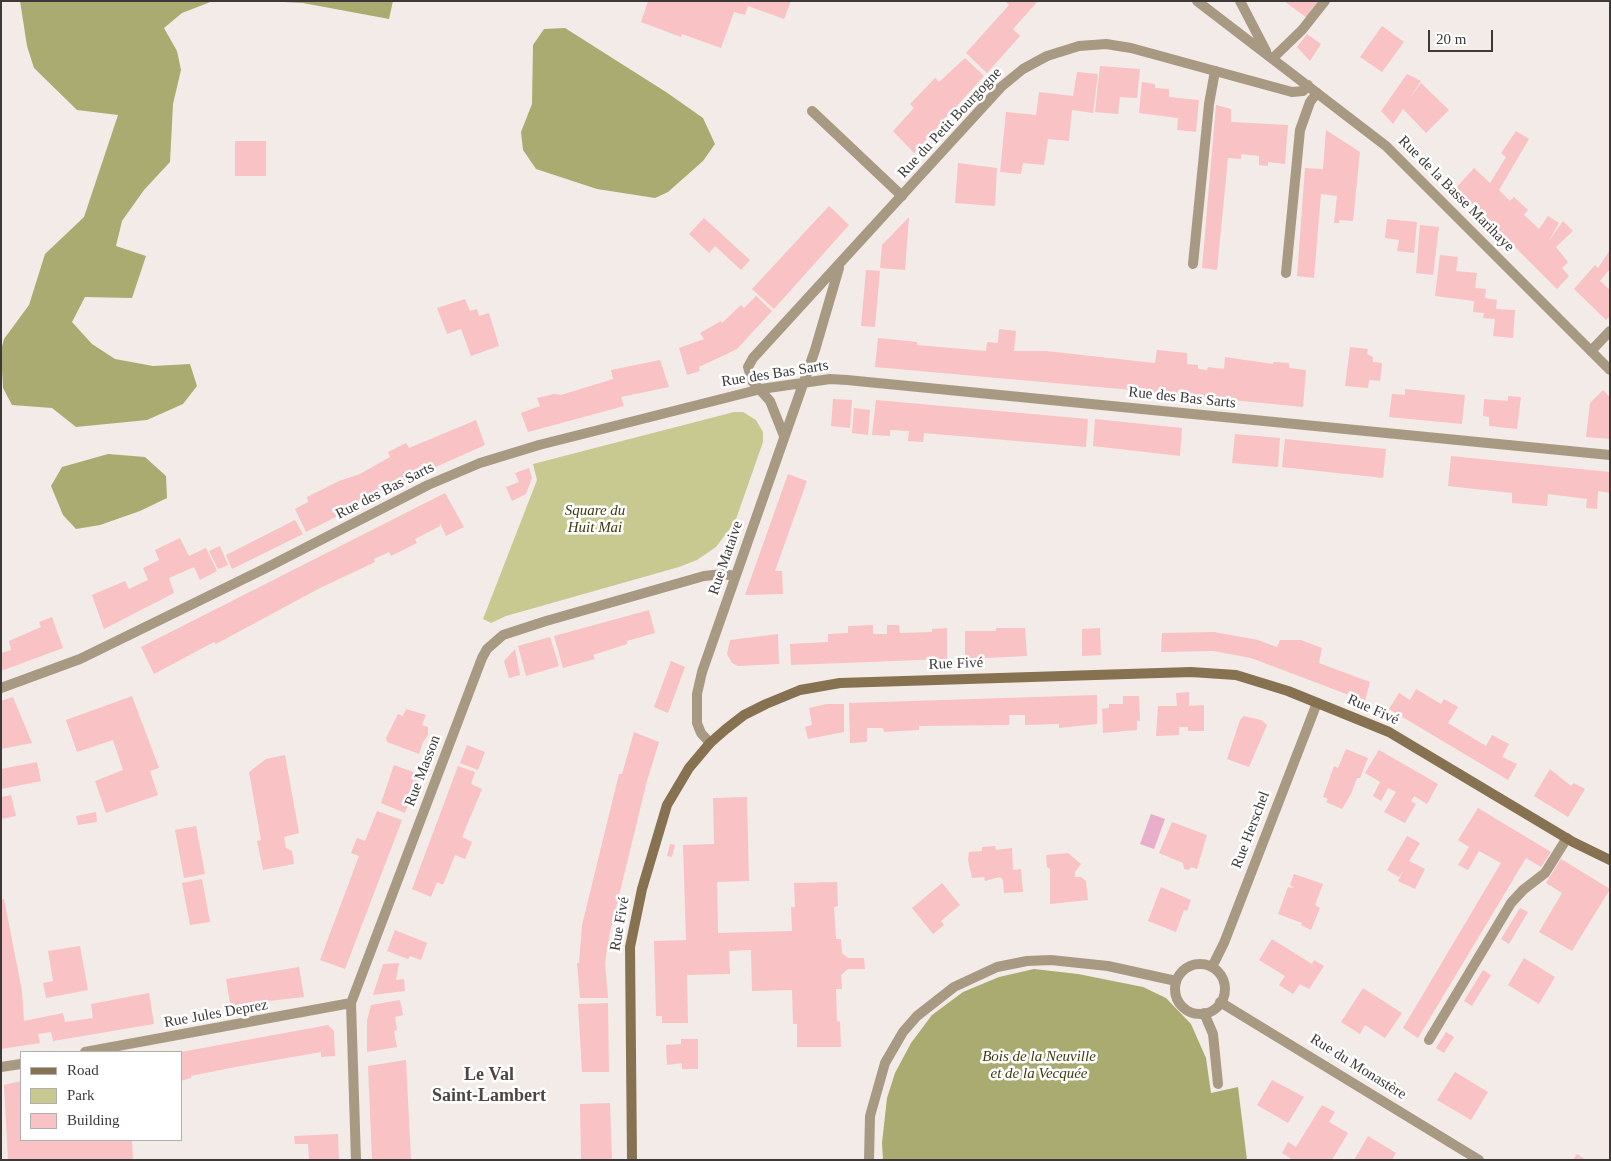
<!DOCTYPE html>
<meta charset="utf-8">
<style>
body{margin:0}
#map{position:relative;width:1611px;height:1161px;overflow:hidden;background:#f3ebe7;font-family:Georgia,serif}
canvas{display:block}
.frame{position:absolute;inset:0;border:2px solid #3d3938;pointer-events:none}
.legend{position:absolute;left:20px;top:1051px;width:162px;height:90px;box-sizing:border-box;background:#fff;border:1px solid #b1b0af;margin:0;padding:6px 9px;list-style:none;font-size:15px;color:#3d3938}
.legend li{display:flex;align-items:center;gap:10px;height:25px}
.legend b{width:25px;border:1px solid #b1b0af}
.scale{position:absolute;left:1428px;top:30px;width:65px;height:22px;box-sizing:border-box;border:2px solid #3d3938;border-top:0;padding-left:6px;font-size:15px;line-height:18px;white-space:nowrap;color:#3d3938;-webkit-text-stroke:4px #fff;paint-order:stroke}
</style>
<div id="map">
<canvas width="1611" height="1161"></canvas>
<div class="frame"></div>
<ul class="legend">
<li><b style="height:6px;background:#867151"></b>Road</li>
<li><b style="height:14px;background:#c8c991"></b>Park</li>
<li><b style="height:14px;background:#f9c2c4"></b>Building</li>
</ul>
<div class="scale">20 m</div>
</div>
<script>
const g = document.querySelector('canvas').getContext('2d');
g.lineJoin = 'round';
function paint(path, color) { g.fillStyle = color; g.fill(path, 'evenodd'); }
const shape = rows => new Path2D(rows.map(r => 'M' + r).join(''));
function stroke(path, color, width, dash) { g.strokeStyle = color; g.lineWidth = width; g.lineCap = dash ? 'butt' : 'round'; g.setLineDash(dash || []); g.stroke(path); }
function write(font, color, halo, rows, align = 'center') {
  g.font = font + ' Georgia,serif'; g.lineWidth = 5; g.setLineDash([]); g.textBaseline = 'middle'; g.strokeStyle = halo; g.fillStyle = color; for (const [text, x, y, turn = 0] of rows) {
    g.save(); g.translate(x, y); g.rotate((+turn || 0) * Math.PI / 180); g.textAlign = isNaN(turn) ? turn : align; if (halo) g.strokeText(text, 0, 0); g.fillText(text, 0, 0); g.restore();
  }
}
const green = shape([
 [734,412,743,412,756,420,763,432,763,442,735,522,716,547,697,560,679,567,506,616,491,623,483,619,537,480,533,464]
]);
const forest = shape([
 [20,1,213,1,182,13,164,28,177,51,181,70,173,104,170,162,144,190,122,221,116,246,146,256,132,298,85,297,72,322,92,344,115,359,153,366,190,364,197,386,183,404,147,420,76,427,52,408,12,405,3,388,1,351,4,339,29,305,45,254,84,217,118,115,77,110,34,68,27,46],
 [263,1,393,1,389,19,303,3],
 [565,28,666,92,703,118,715,144,703,161,668,192,655,198,597,189,536,169,523,150,521,132,532,104,533,45,544,29],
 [108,454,145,457,166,476,167,498,140,511,100,525,76,529,63,515,51,486,62,467],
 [1034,969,1078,974,1143,987,1166,998,1191,1024,1206,1058,1211,1093,1238,1087,1247,1160,883,1160,882,1143,887,1098,895,1073,911,1043,932,1015,963,992,999,977]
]);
const water = shape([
 [1151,814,1165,819,1154,849,1140,844]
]);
const building = shape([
 [648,1,791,1,784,19,748,6,745,15,734,12,721,48,682,34,681,37,641,22],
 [1005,1,1038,1,1013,29,1020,36,987,73,966,53,1009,5],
 [1284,1,1319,1,1307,18],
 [1382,26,1404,42,1382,72,1360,57],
 [1307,34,1321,44,1310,61,1297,47],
 [965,58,984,76,914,153,893,131,914,108,910,104,935,78,939,82],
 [1100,66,1140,69,1137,98,1120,97,1118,114,1095,112],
 [1077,72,1098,74,1093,113,1072,110,1069,141,1048,139,1044,165,1023,163,1021,174,1000,172,1006,112,1036,115,1039,92,1073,96],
 [1407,74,1421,81,1409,99,1421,83,1449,110,1426,133,1403,109,1393,124,1381,111],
 [1142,82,1155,84,1155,88,1169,89,1169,97,1199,100,1196,132,1177,130,1178,118,1139,113],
 [1216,105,1231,109,1231,122,1288,125,1285,164,1268,162,1268,166,1259,165,1259,156,1241,154,1241,159,1228,158,1217,270,1202,268],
 [1326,130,1360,152,1353,221,1339,220,1339,223,1334,223,1337,196,1321,194,1314,278,1297,276,1305,168,1323,169],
 [1516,131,1529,139,1499,190,1510,201,1514,197,1528,210,1524,215,1539,229,1548,216,1559,223,1548,242,1563,221,1573,231,1556,247,1568,262,1562,268,1569,276,1557,289,1456,188,1474,168,1490,183,1506,157,1501,153],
 [235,141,266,141,266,176,235,176],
 [958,163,997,168,995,206,955,203],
 [829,206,849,225,774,309,752,289],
 [909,217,905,270,880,268,882,245],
 [704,218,750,260,741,270,715,246,709,253,689,234],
 [1387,219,1417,222,1414,253,1397,251,1399,240,1385,238],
 [1420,225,1439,227,1433,275,1416,273],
 [1610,250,1610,269,1600,281,1610,290,1610,316,1606,320,1574,289,1595,265,1598,268],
 [1440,255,1458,257,1456,271,1477,273,1475,288,1486,289,1485,298,1497,300,1496,309,1515,310,1513,338,1493,336,1495,319,1483,318,1484,313,1473,312,1474,301,1435,296],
 [866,270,880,271,875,327,861,326],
 [756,296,772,311,737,349,699,367,700,371,687,375,679,348,704,339,700,333,721,321,722,323,741,305,744,308],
 [465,299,470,311,477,309,479,316,489,313,499,346,471,356,461,329,447,334,437,308],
 [999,329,1016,331,1014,351,1046,351,1155,363,1157,350,1187,353,1187,364,1198,365,1198,369,1207,370,1208,367,1224,369,1225,357,1273,364,1274,362,1289,363,1289,368,1306,370,1303,407,1152,392,1146,392,1145,395,1132,394,1132,390,875,367,878,338,917,342,917,345,986,351,987,342,998,343],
 [1350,347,1368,349,1367,354,1373,357,1373,362,1382,363,1380,381,1369,380,1368,388,1345,386],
 [660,360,669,387,621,397,624,406,528,432,521,413,540,406,537,398,554,394,561,395,613,379,611,370],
 [1405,389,1465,395,1462,424,1389,417,1392,394,1405,395],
 [1603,390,1610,397,1610,439,1586,437,1590,403],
 [1508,396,1521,397,1517,429,1489,426,1489,417,1483,416,1484,399,1508,401],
 [833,399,852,400,850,428,831,426],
 [876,400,1088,419,1086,447,924,433,923,442,908,441,909,431,890,430,890,436,872,435],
 [854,408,870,410,868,435,852,433],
 [1095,419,1182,428,1180,456,1093,446],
 [476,420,485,445,420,474,387,491,385,488,371,495,373,498,306,532,295,509,308,502,307,497,339,481,360,474,390,457,388,452,406,443,409,448],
 [1235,434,1280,438,1278,467,1232,463],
 [1285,439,1386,449,1383,478,1282,467],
 [1451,456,1610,472,1610,493,1598,491,1597,509,1586,508,1587,499,1548,494,1547,506,1512,503,1512,493,1448,486],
 [529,468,532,478,526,494,512,501,506,487,519,482,515,473],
 [788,474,807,481,775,571,782,571,783,594,745,595],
 [445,493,464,527,446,536,440,523,440,526,415,539,417,543,391,556,389,552,374,559,375,562,320,588,216,644,214,642,154,674,141,647],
 [295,520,303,534,232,569,226,555],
 [180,538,189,556,206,548,217,571,200,580,194,567,169,578,174,593,104,629,92,595,125,581,129,589,148,580,143,568,159,560,155,550],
 [220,546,228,565,218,569,209,551],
 [649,610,655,633,627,641,627,644,593,655,595,659,563,668,554,636],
 [52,617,63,648,1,671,1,653,11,650,9,641,41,627,39,622],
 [873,625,873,634,887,634,887,625,899,625,900,633,932,632,932,629,947,628,947,659,791,665,790,644,828,642,828,634,848,633,848,626],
 [996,628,1025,628,1027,656,965,659,965,631,996,631],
 [1100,628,1101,655,1082,656,1082,629],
 [1214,632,1258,640,1277,647,1280,640,1301,640,1322,648,1319,663,1370,682,1365,701,1251,658,1213,651,1161,652,1162,633],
 [778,634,779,664,738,666,732,663,727,654,730,640],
 [550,637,559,666,526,676,518,646],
 [515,649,520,675,509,678,504,661],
 [671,661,685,667,668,713,654,707],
 [1416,689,1441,704,1444,699,1458,707,1448,723,1486,746,1492,735,1509,744,1502,757,1517,764,1508,780,1389,709,1399,693,1410,700],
 [1189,692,1189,706,1204,705,1204,731,1188,731,1188,727,1179,727,1179,735,1156,736,1158,706,1177,706,1176,693],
 [1097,695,1097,724,1059,728,1059,724,1025,725,1025,715,1009,715,1009,725,919,726,919,730,884,732,883,728,867,728,867,742,850,743,849,703],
 [132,696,159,768,150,771,158,795,106,813,95,781,123,770,113,740,77,752,66,720],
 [1123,696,1139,696,1140,721,1137,721,1137,730,1103,733,1102,709,1109,708,1109,704,1123,704],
 [13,697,32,743,1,749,1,701],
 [827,704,844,704,844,732,808,739,805,727,812,725,809,708],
 [406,709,426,715,422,725,428,727,428,735,423,742,419,754,387,742,386,738,398,714,403,716],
 [1244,716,1261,720,1267,725,1249,767,1227,759,1240,720],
 [634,732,659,742,647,781,610,932,605,962,608,998,580,998,577,963,579,963,582,925,619,774,622,774],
 [467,745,485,752,478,770,460,763],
 [1346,749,1368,758,1360,778,1357,778,1351,794,1342,809,1326,802,1328,799,1323,797,1334,766,1338,768],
 [1379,750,1438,784,1427,804,1414,796,1411,801,1416,804,1405,823,1384,812,1396,792,1388,788,1381,801,1373,796,1380,782,1365,773],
 [285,755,299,833,284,837,286,848,292,851,294,864,263,870,257,841,261,840,249,772,266,759],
 [37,762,41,781,1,789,1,769],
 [394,765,419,774,405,813,381,803],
 [458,766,475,772,471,784,482,789,462,837,472,842,465,859,455,855,443,885,437,882,431,897,412,889],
 [1550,769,1571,786,1574,783,1585,789,1568,817,1534,796],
 [11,795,16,816,1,819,1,797],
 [747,797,749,881,717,882,718,933,792,931,791,907,795,907,794,883,837,882,838,906,834,907,836,939,841,939,842,953,848,958,864,958,865,969,848,969,841,975,842,989,836,989,837,1022,840,1021,841,1047,797,1047,797,1024,793,1024,792,990,752,991,751,950,729,951,730,974,687,975,688,1023,662,1023,662,1016,656,1016,654,941,686,940,683,845,714,844,713,798],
 [1478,808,1551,852,1541,867,1526,858,1418,1038,1403,1028,1501,863,1479,851,1468,870,1458,865,1469,847,1458,840],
 [377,811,402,820,345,969,320,960,359,856,351,853,357,838,365,841],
 [96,812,97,822,78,825,76,816],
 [1172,822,1207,835,1197,869,1191,867,1189,870,1184,869,1183,863,1159,853],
 [196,826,205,874,184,878,175,830],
 [1407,836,1420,843,1409,861,1425,869,1415,889,1398,881,1404,870,1399,877,1387,870],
 [670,844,675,845,672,857,667,856],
 [995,846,996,850,1012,848,1013,870,1021,869,1023,892,1004,893,1003,880,1000,877,985,881,984,877,972,878,968,860,969,852,982,851,982,847],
 [1068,853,1081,864,1075,872,1075,877,1081,877,1086,881,1088,900,1050,904,1050,869,1047,867,1046,855],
 [1561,859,1610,889,1572,951,1539,932,1562,893,1546,883],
 [1294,874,1323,884,1315,905,1320,908,1311,930,1301,925,1302,923,1278,914,1288,887,1294,888,1290,885],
 [202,879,210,922,190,925,182,883],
 [942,883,960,905,941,921,944,925,933,934,912,908],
 [1161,887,1191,900,1187,911,1184,910,1176,932,1148,921],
 [4,899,22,991,24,1021,63,1013,65,1022,93,1018,91,1004,149,993,154,1024,53,1041,51,1032,38,1034,40,1043,1,1049,1,900],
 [1520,908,1528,912,1509,944,1501,939],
 [395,930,427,943,421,960,410,956,408,959,387,951],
 [1272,939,1312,964,1314,960,1324,966,1309,989,1300,984,1293,994,1279,985,1285,976,1259,960],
 [80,946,88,990,46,998,43,983,53,981,48,951],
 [1524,958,1555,977,1539,1004,1508,985],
 [399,963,396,980,404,979,405,991,373,995,383,964],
 [299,967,304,997,260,1002,260,1004,231,1009,226,979],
 [1483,970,1491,975,1472,1006,1464,1001],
 [1363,988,1402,1013,1385,1038,1365,1025,1360,1034,1341,1022],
 [400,1000,403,1015,395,1017,397,1030,394,1031,397,1047,367,1052,367,1021,371,1005],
 [608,1003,609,1072,582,1072,578,1004],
 [328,1025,334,1031,335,1056,321,1057,321,1052,235,1067,191,1076,191,1078,181,1081,181,1052],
 [1446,1032,1454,1037,1444,1053,1436,1048],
 [681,1039,698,1039,698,1069,682,1069,682,1063,667,1065,666,1045,681,1044],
 [406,1060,411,1160,372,1160,368,1066],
 [1455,1072,1488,1092,1471,1120,1437,1100],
 [1272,1080,1304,1097,1288,1123,1257,1105],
 [21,1081,21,1140,132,1140,133,1160,8,1160,4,1085],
 [610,1103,612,1160,581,1160,580,1104],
 [1322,1105,1335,1112,1329,1122,1348,1133,1332,1160,1293,1160,1282,1153,1288,1142,1296,1147],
 [338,1134,339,1160,309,1160,308,1144,295,1144,294,1136],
 [1368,1136,1396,1153,1392,1160,1354,1160],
 [1577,1154,1586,1160,1573,1160]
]);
const lane = shape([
 [1273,58,1302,30,1325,1],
 [812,111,902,196],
 [1193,264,1209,104,1215,71],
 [1286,273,1300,130,1310,102,1317,93],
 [1591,351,1610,331],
 [1429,1040,1511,903,1523,890,1545,873,1567,838]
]);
const street = shape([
 [1197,1,1386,146,1610,370],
 [1240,1,1266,51],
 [784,436,770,401,752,381,748,367,753,358,1001,87,1023,69,1047,56,1079,46,1106,44,1131,48,1292,92,1303,91,1308,85],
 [1,688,80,659,264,569,428,485,480,463,539,445,761,389,830,379,847,380,1610,455],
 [710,743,701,733,697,723,697,694,702,672,815,350,839,268],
 '1175 989a25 25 0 1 1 50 0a25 25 0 1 1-50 0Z',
 [1212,967,1224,943,1317,703],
 [1220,1002,1479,1160],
 [1204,1013,1213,1034,1218,1084],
 [85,1052,351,1003],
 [1,1067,21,1064],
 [356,1160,351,1003,482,658,487,649,503,635,546,621,704,576,723,574,735,576],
 [869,1160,870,1116,885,1063,903,1032,917,1016,954,987,997,967,1027,961,1051,960,1108,966,1176,981]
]);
const secondary = shape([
 [632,1160,630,947,642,889,667,805,689,768,710,743,726,729,744,715,766,704,800,690,840,683,1191,672,1236,675,1288,691,1389,732,1573,842,1610,860]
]);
const streetNames = [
 ["Rue du Petit Bourgogne",950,123,-47],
 ["Rue de la Basse Marihaye",1456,194,45],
 ["Rue des Bas Sarts",775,374,-9],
 ["Rue des Bas Sarts",1182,398,6],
 ["Rue des Bas Sarts",385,491,-27],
 ["Rue Mataive",726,558,-71],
 ["Rue Fivé",956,664,-2],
 ["Rue Fivé",1373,710,24],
 ["Rue Masson",423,771,-69],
 ["Rue Herschel",1251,830,-69],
 ["Rue Fivé",620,924,-80],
 ["Rue Jules Deprez",216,1014,-10],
 ["Rue du Monastère",1358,1067,32]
];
const parkNames = [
 ["Square du",595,511],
 ["Huit Mai",595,528],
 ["Bois de la Neuville",1039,1057],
 ["et de la Vecquée",1039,1074]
];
const quarterNames = [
 ["Le Val",489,1075],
 ["Saint-Lambert",489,1096]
];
paint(green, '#c8c991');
paint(forest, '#aaab70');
paint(water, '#e8aecc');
paint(building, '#f9c2c4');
stroke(lane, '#a89983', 10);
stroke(street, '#a89983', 10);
stroke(secondary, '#867151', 10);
write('15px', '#3d3938', '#fff', streetNames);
write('italic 15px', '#3d3c0e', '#fff', parkNames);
write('bold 18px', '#4d4642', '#fff', quarterNames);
</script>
